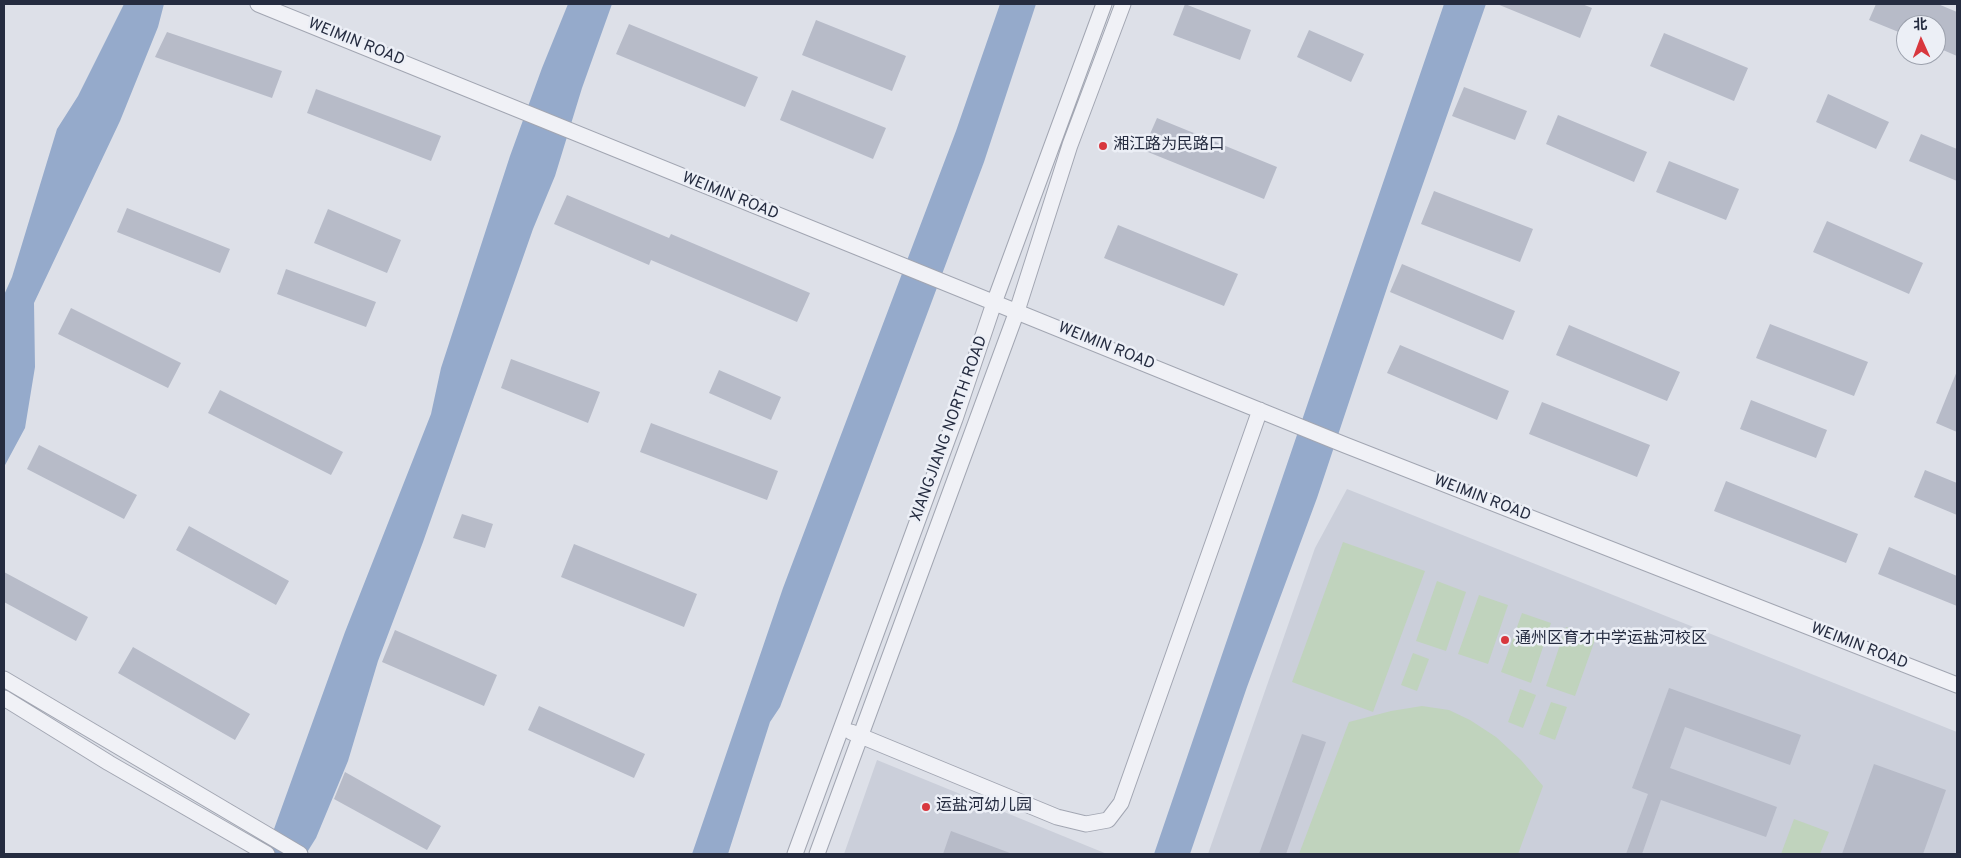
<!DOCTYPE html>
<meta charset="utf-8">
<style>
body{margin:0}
#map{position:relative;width:1961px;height:858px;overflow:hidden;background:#dde0e8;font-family:Overpass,"Noto Sans SC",sans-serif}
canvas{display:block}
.frame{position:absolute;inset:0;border:5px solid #252c40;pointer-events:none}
.north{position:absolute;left:1896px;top:15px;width:50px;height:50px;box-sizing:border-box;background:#eceff6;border:1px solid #9ca1ad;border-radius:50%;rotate:358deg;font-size:14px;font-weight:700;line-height:20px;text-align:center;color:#252c40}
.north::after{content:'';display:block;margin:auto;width:18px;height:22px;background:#d8373e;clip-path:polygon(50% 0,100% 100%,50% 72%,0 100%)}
</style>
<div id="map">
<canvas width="1961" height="858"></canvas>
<div class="frame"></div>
<div class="north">北</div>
</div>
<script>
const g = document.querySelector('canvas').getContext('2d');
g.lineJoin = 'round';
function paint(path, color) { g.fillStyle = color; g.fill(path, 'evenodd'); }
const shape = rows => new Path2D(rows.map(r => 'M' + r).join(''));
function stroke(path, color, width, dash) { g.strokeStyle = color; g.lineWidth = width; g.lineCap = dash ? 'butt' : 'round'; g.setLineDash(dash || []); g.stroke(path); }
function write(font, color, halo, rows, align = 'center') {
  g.font = font + ' Overpass,"Noto Sans SC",sans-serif'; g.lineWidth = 5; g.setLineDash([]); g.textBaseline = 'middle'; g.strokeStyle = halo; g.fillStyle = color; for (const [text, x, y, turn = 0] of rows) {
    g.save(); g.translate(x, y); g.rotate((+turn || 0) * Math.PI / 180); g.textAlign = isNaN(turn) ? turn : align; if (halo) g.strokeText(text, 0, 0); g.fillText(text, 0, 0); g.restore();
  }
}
const built = shape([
 [1347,489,1957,732,1956,854,1208,854,1315,548],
 [877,760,1107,854,844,854]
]);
const green = shape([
 [1343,542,1425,571,1373,712,1292,682],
 [1437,581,1466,592,1446,651,1416,641],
 [1479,595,1508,605,1488,664,1458,654],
 [1522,613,1551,623,1531,683,1501,672],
 [1566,627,1596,637,1575,696,1546,686],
 [1413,653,1429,659,1417,691,1401,685],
 [1520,689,1536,695,1523,728,1508,722],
 [1551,702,1567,707,1555,740,1539,734],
 [1422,706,1449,710,1470,720,1496,737,1521,760,1543,786,1518,854,1299,854,1349,722,1391,711],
 [1794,819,1829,832,1820,854,1781,854]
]);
const water = shape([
 [124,4,164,4,158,27,120,121,34,303,35,367,25,428,4,467,4,295,12,277,57,129,78,96],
 [568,4,612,4,582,88,555,176,533,229,423,542,378,661,348,761,316,838,306,854,265,854,345,632,431,414,441,368,510,156,542,68],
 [1000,4,1036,4,984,162,780,707,770,722,728,854,692,854,783,588,956,131],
 [1444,4,1486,4,1396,261,1317,498,1247,687,1190,854,1154,854]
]);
const building = shape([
 [1185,4,1251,30,1240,60,1173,35],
 [1497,4,1582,4,1592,8,1580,38],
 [1876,4,1938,4,1957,12,1957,56,1936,47,1936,25,1906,25,1906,35,1869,20],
 [816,20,906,56,892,91,802,55],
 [629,24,758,77,745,107,616,54],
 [1309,30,1364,54,1351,82,1297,57],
 [167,32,282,71,272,98,155,57],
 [1664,33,1748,68,1734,101,1650,66],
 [1464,87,1527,111,1515,140,1452,116],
 [316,89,441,136,431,161,307,113],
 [792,90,886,128,873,159,780,120],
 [1828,94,1889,122,1876,149,1816,122],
 [1558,115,1647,152,1634,182,1546,144],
 [1157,118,1277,167,1264,199,1143,150],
 [1921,134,1957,149,1957,181,1909,161],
 [1669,161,1739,189,1726,220,1656,192],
 [1434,191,1533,229,1520,262,1421,224],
 [567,195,669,238,671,234,810,293,797,322,651,260,649,265,554,224],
 [127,208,230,249,220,273,117,232],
 [328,209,401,240,387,273,314,243],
 [1827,221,1923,263,1909,294,1813,252],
 [1118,225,1238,274,1224,306,1104,258],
 [1402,264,1515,311,1503,340,1390,292],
 [286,269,376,302,366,327,277,294],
 [71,308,181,363,168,388,58,334],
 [1770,324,1868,362,1854,396,1756,358],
 [1569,325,1680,372,1667,401,1556,355],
 [1400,345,1509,391,1497,420,1387,373],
 [511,359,600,392,588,423,501,388],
 [719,370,781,397,771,420,709,393],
 [1957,371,1957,432,1936,423],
 [220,390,343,452,331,475,208,413],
 [1751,400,1827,430,1816,458,1740,429],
 [1542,402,1650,445,1637,477,1529,434],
 [651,423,778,471,767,500,640,452],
 [39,445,137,495,124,519,27,469],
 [1925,470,1957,483,1957,515,1914,497],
 [1726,481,1858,534,1846,563,1714,511],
 [462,514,493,524,485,548,453,538],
 [189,526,289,581,276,605,176,550],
 [574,544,697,594,684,627,561,577],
 [1889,547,1957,576,1957,606,1878,574],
 [4,572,88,617,76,641,4,602],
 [395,630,497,675,484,706,382,662],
 [133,647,250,714,235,740,118,673],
 [1669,688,1801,735,1790,765,1685,727,1670,768,1777,807,1766,837,1661,800,1642,854,1626,854,1648,794,1632,788],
 [539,706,645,754,634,778,528,730],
 [1302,734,1326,742,1286,854,1259,854],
 [1874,764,1946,790,1923,854,1842,854],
 [345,772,441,826,427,850,334,799],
 [951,831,1010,853,1010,854,943,854]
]);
const minor = shape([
 [258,4,1345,445,1957,685],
 [4,679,300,854],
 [4,698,109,763,267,854],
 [851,732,1057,817,1086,824,1108,820,1121,803,1260,410],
 [795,854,955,419,994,303,1104,4],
 [817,854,1017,311,1070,145,1123,4]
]);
const markers = [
 [1103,146,5,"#d8373e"],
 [1505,640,5,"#d8373e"],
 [926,807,5,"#d8373e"]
];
const streetNames = [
 ["WEIMIN ROAD",356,43,22],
 ["WEIMIN ROAD",730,197,22],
 ["WEIMIN ROAD",1106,347,22],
 ["XIANGJIANG NORTH ROAD",950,429,-70],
 ["WEIMIN ROAD",1482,499,21],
 ["WEIMIN ROAD",1859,647,21]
];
const poiNames = [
 ["湘江路为民路口",1113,146],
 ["通州区育才中学运盐河校区",1515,640],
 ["运盐河幼儿园",936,807]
];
paint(built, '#cbcfda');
paint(green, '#c0d3bd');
paint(water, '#95aacb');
paint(building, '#b7bbc8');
stroke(minor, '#a2a6b2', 17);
stroke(minor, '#f0f1f6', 15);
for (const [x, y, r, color] of markers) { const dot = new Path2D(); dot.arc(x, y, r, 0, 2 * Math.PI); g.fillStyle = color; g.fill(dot); stroke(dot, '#eceff6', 2); }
write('16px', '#252c40', '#eceff6', streetNames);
write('16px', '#252c40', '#eceff6', poiNames, 'left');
</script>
